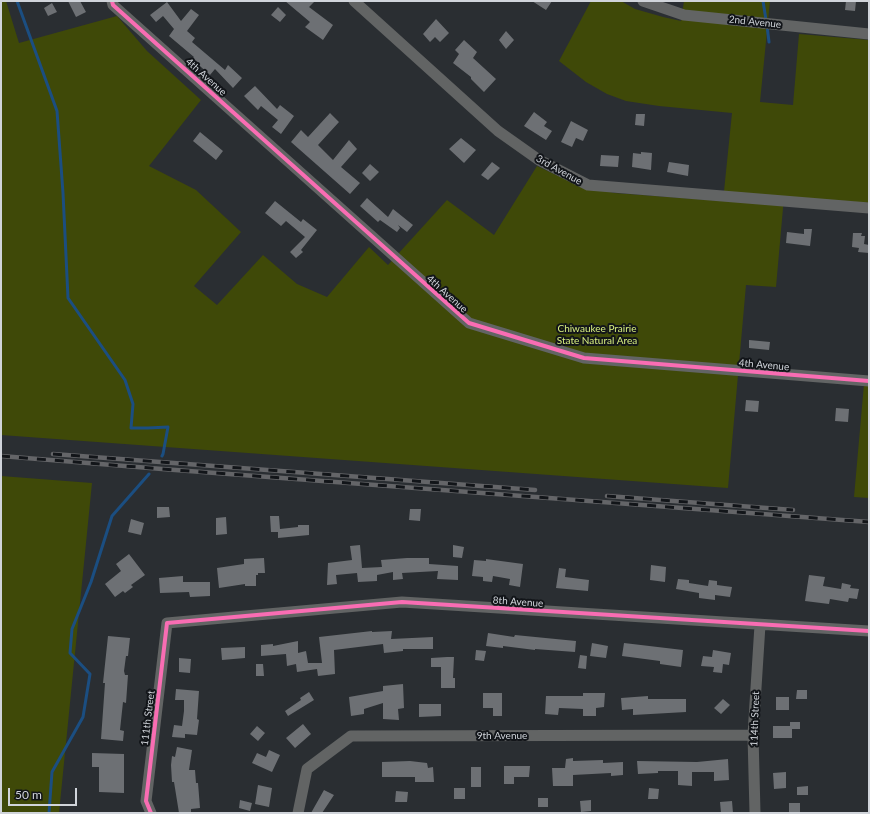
<!DOCTYPE html>
<style>
body{margin:0}
#map{position:relative;width:870px;height:814px;overflow:hidden;background:#2a2e32;font-family:Lato,sans-serif}
canvas{display:block}
.frame{position:absolute;inset:0;border:2px solid #d0d4da;pointer-events:none}
.scale{position:absolute;left:8px;top:788px;width:69px;height:18px;box-sizing:border-box;border:2px solid #d0d4da;border-top:0;padding-left:5px;font-size:12px;line-height:14px;white-space:nowrap;color:#d0d4da;-webkit-text-stroke:3px #121519;paint-order:stroke}
</style>
<div id="map">
<canvas width="870" height="814"></canvas>
<div class="frame"></div>
<div class="scale">50 m</div>
</div>
<script>
const g = document.querySelector('canvas').getContext('2d');
g.lineJoin = 'round';
function paint(path, color) { g.fillStyle = color; g.fill(path, 'evenodd'); }
const shape = rows => new Path2D(rows.map(r => 'M' + r).join(''));
function stroke(path, color, width, dash) { g.strokeStyle = color; g.lineWidth = width; g.lineCap = dash ? 'butt' : 'round'; g.setLineDash(dash || []); g.stroke(path); }
function write(font, color, halo, rows, align = 'center') {
  g.font = font + ' Lato,sans-serif'; g.lineWidth = 4; g.setLineDash([]); g.textBaseline = 'middle'; g.strokeStyle = halo; g.fillStyle = color; for (const [text, x, y, turn = 0] of rows) {
    g.save(); g.translate(x, y); g.rotate((+turn || 0) * Math.PI / 180); g.textAlign = isNaN(turn) ? turn : align; if (halo) g.strokeText(text, 0, 0); g.fillText(text, 0, 0); g.restore();
  }
}
const green = shape([
 [1,1,6,1,19,43,117,16,147,51,201,100,149,166,196,190,241,232,194,286,217,305,263,255,297,284,327,297,369,247,388,265,447,200,494,235,537,166,571,182,614,193,723,201,732,113,659,106,626,101,607,94,586,82,559,61,591,1,621,1,635,9,663,17,681,21,684,1,770,1,760,102,793,105,799,34,869,40,869,203,784,197,776,287,746,285,728,488,1,435],
 [864,384,869,385,869,498,854,497],
 [1,476,92,483,59,813,1,813]
]);
const stream = shape([
 [17,1,57,111,63,193,68,298,125,380,133,404,131,428,148,428,168,427,163,454,162,456],
 [763,1,766,20],
 [767,26,769,42],
 [49,813,52,772,83,717,90,674,70,653,72,629,91,582,112,516,149,474]
]);
const building = shape([
 [68,1,80,1,86,12,76,17],
 [285,1,315,1,309,7,333,25,323,40,305,27,310,22],
 [532,1,552,1,546,10],
 [846,1,856,1,855,11,845,10],
 [167,2,181,21,191,9,199,15,187,31,195,38,192,42,225,70,228,65,242,78,233,88,215,69,210,75,192,59,194,57,169,36,174,29,163,16,156,22,150,15],
 [52,3,57,12,48,16,44,8],
 [278,7,286,15,280,22,271,15],
 [436,19,449,33,440,42,435,37,430,42,423,34],
 [506,31,514,40,506,49,499,40],
 [464,40,477,52,473,58,496,79,484,92,471,79,471,77,453,63,459,54,455,50],
 [255,86,277,109,280,105,294,116,281,134,272,127,278,120,261,106,258,110,244,96],
 [534,112,547,122,544,126,552,131,546,140,524,126],
 [330,113,339,122,318,145,333,160,349,140,357,149,341,167,360,183,350,194,291,142,301,130,308,137],
 [636,114,645,114,644,126,635,125],
 [571,121,588,130,583,141,576,138,572,147,561,142],
 [200,132,223,151,216,160,193,141],
 [461,138,476,150,464,163,449,149],
 [641,152,652,153,651,170,632,167,633,153,641,154],
 [601,155,619,156,618,167,600,166],
 [492,162,500,168,488,180,481,175],
 [669,162,689,165,688,176,667,172],
 [370,164,379,172,370,181,362,173],
 [367,198,388,217,393,209,413,225,407,232,398,225,400,228,397,232,380,220,378,222,360,206],
 [275,201,301,222,303,219,317,230,301,250,303,252,296,258,290,252,305,237,286,221,281,226,265,213],
 [804,229,812,229,810,246,786,243,787,232,804,234],
 [853,233,862,233,861,236,865,236,864,244,869,245,869,253,858,252,859,248,852,247],
 [749,340,770,342,769,350,749,348],
 [746,400,759,401,758,412,745,411],
 [836,408,849,409,848,422,835,421],
 [157,507,169,507,170,517,157,518],
 [410,509,421,509,420,521,409,520],
 [270,516,279,516,280,529,298,527,298,525,309,525,309,535,278,538,278,532,271,532],
 [226,517,227,534,216,535,216,518],
 [131,519,144,523,141,535,128,532],
 [360,545,362,568,382,567,381,560,407,558,429,558,429,564,458,566,458,580,437,579,438,571,402,573,403,579,393,580,393,572,377,575,377,581,358,582,357,573,336,575,337,584,327,585,328,563,352,560,350,546],
 [453,545,464,547,462,558,453,557],
 [129,554,145,575,131,585,133,587,125,593,123,591,115,597,105,584,121,571,116,564],
 [264,558,265,573,258,573,258,575,256,575,256,586,245,586,245,584,219,588,217,568,244,564,244,559],
 [486,559,523,564,520,587,509,585,510,579,493,576,492,582,483,581,483,577,472,576,474,560,486,561],
 [651,565,666,567,665,582,650,580],
 [559,568,566,569,565,577,589,580,588,591,556,588],
 [809,575,825,577,823,586,841,589,842,583,851,585,850,588,859,589,857,599,849,598,848,602,830,599,829,604,805,601],
 [183,576,183,582,210,582,210,596,190,597,189,592,160,593,159,578],
 [678,579,689,580,689,583,708,586,709,580,717,581,717,585,732,587,730,597,715,595,715,600,699,598,699,593,676,589],
 [372,631,372,632,392,631,391,639,433,637,433,649,403,649,403,651,384,653,383,644,334,650,335,674,318,676,317,669,297,672,296,664,287,666,286,654,261,656,261,645,273,644,273,646,298,641,298,653,306,651,308,663,322,663,319,637],
 [488,633,514,637,515,635,576,641,575,652,535,649,535,650,503,646,503,648,486,646],
 [108,636,130,638,128,656,126,656,124,671,125,675,128,675,126,703,123,702,120,730,124,731,123,741,101,739,105,683,103,683],
 [592,643,608,646,606,658,590,656],
 [624,643,683,650,681,667,660,664,660,661,622,656],
 [245,647,245,658,222,660,221,648],
 [476,650,486,651,484,661,475,660],
 [713,650,731,653,729,665,723,664,722,673,713,672,714,667,701,666,703,656,712,657],
 [580,655,587,656,586,669,578,668],
 [447,657,454,657,453,678,455,678,455,688,441,688,441,667,431,667,431,658],
 [179,658,191,659,190,673,179,672],
 [256,664,263,664,264,676,256,676],
 [403,684,404,708,398,709,399,720,383,719,383,703,364,709,364,714,351,716,349,697,383,691,383,686],
 [176,689,199,691,197,719,199,720,197,735,185,734,185,738,172,737,174,725,182,726,184,711,184,700,175,700],
 [797,690,807,690,807,699,796,699],
 [309,692,314,700,288,716,285,711,301,700,300,698],
 [483,693,502,693,502,716,493,716,493,708,483,708],
 [583,693,605,693,604,707,596,708,596,716,583,716,583,709,559,708,558,715,545,714,546,696,583,696],
 [648,696,648,699,686,699,686,712,633,715,633,709,622,710,621,698],
 [776,697,789,697,789,710,776,710],
 [723,699,730,705,721,714,714,708],
 [419,704,441,704,441,716,419,717],
 [790,722,800,722,800,729,792,729,792,738,773,738,773,726,790,726],
 [303,724,311,734,295,748,286,738],
 [257,726,265,733,258,741,250,734],
 [177,747,192,750,189,770,195,770,196,783,198,783,200,808,191,809,191,813,179,813,174,782,172,782,171,765,172,756,175,757],
 [269,750,280,755,272,772,252,763,257,753,266,757],
 [92,753,124,754,124,793,99,792,99,767,92,767],
 [573,758,573,761,603,760,603,763,623,762,623,775,611,776,611,773,573,775,573,786,553,786,552,768,565,768,566,759],
 [728,759,729,780,714,781,714,772,692,772,692,786,678,785,678,771,658,771,658,773,638,774,637,761,697,762],
 [410,761,427,763,428,768,433,767,434,782,415,782,415,777,382,777,382,762],
 [504,766,530,766,529,777,514,777,514,784,504,784],
 [471,767,481,767,481,787,471,787],
 [786,772,786,788,774,789,773,773],
 [258,785,272,788,269,807,255,804],
 [808,786,808,795,797,795,797,787],
 [454,788,465,788,465,799,454,799],
 [649,788,659,789,658,799,648,799],
 [324,790,334,795,322,813,311,813],
 [396,791,408,792,407,802,395,802],
 [538,798,548,798,548,807,538,807],
 [240,800,252,803,250,811,239,808],
 [591,800,591,811,581,812,580,801],
 [732,801,733,813,721,813,720,802],
 [789,803,800,803,800,812,789,812]
]);
const minor = shape([
 [112,1,113,5,469,323,584,358,869,381],
 [354,1,498,131,539,160,588,185,869,208],
 [643,1,684,15,869,34],
 [151,813,146,801,167,623,402,602,869,631],
 [298,813,307,769,351,736,753,735],
 [755,813,753,735,760,625]
]);
const rail = shape([
 [53,454,535,490],
 [1,456,162,469,869,522],
 [607,496,793,510]
]);
const cycleway = shape([
 [112,1,113,5,469,323,584,358,869,381],
 [151,813,146,801,167,623,402,602,869,631]
]);
const streetNames = [
 ["2nd Avenue",755,22,6],
 ["4th Avenue",206,77,42],
 ["3rd Avenue",559,170,29],
 ["4th Avenue",447,294,42],
 ["4th Avenue",764,365,5],
 ["8th Avenue",518,602,4],
 ["111th Street",148,718,-83],
 ["114th Street",755,719,-88],
 ["9th Avenue",502,736]
];
const parkNames = [
 ["Chiwaukee Prairie",597,329],
 ["State Natural Area",597,341]
];
paint(green, '#3f4908');
stroke(stream, '#1b4e81', 3);
paint(building, '#6d7074');
stroke(minor, '#626464', 11);
stroke(rail, '#646568', 4.5);
stroke(rail, '#121519', 3, [9]);
stroke(cycleway, '#f96db3', 4);
write('10px', '#d0d4da', '#121519', streetNames);
write('10px', '#d8ef80', '#121519', parkNames);
</script>
